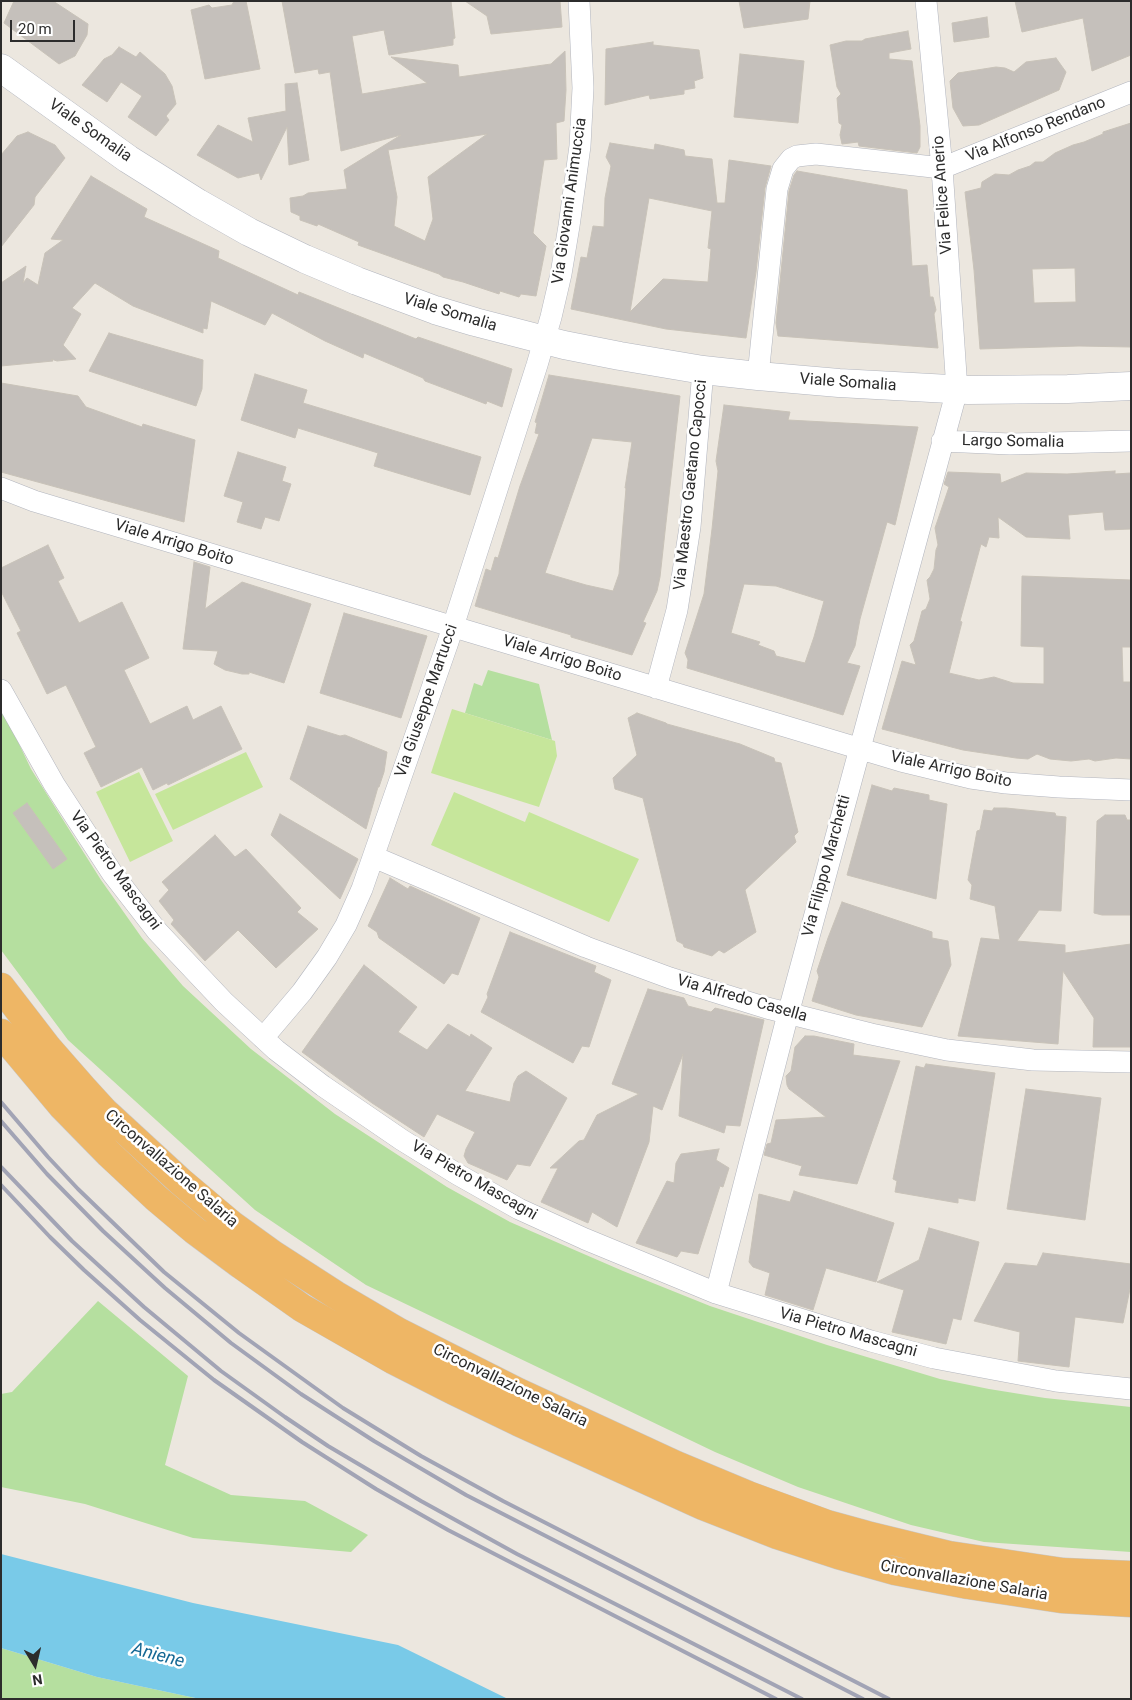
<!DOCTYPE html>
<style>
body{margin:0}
#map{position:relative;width:1132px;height:1700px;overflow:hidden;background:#ece7df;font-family:Roboto,sans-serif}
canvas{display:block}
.frame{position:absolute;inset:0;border:2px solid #2c2c2c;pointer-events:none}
.north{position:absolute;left:10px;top:1640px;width:50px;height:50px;-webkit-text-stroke:4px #fff;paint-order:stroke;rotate:171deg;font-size:14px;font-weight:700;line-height:20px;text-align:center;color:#2c2c2c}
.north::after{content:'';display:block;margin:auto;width:18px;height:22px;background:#2c2c2c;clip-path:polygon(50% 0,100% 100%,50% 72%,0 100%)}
.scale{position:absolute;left:10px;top:20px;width:65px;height:22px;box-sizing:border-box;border:2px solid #2c2c2c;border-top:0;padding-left:6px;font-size:15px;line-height:18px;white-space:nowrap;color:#2c2c2c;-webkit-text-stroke:4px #fff;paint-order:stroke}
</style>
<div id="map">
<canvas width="1132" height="1700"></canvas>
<div class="frame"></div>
<div class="north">N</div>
<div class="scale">20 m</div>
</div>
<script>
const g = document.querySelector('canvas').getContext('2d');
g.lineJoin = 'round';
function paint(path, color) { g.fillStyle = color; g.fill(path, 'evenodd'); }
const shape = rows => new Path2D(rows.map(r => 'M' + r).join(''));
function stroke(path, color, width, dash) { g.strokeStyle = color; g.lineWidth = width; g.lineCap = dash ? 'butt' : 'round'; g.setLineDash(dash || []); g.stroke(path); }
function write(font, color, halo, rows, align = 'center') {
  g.font = font + ' Roboto,sans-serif'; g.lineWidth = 5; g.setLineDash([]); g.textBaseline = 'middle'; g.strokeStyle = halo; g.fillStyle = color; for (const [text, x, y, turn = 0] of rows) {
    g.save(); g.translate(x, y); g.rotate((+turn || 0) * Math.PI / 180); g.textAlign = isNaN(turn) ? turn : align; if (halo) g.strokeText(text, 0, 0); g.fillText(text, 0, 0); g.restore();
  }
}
const green = shape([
 [488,670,539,684,552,740,465,713,474,683,482,686],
 [1,706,31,769,101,880,142,938,183,986,251,1049,335,1114,447,1187,510,1222,623,1271,710,1306,827,1345,940,1379,989,1389,1045,1398,1131,1407,1131,1552,984,1542,911,1525,798,1487,715,1452,366,1285,255,1210,68,1040,1,950],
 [98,1301,188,1376,165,1465,231,1495,305,1501,368,1535,351,1552,193,1538,85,1504,1,1487,1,1394,12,1392],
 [1,1648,97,1677,200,1699,1,1699]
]);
const pitch = shape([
 [452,709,555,741,557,756,539,807,431,773],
 [246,752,263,787,173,830,155,794],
 [139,772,173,841,130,862,96,792],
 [454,792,525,822,529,812,639,859,609,922,431,845]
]);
const water = shape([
 [1,1554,193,1603,398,1645,508,1699,200,1699,97,1677,1,1648]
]);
const building = shape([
 [14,1,53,1,88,24,87,35,75,56,59,64,4,23,14,1],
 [234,1,246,1,260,69,205,79,191,10,209,5,212,8,232,5,234,1],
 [282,1,451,1,455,38,453,39,453,45,389,55,384,30,352,36,362,94,427,83,391,57,458,65,459,77,551,64,565,51,566,90,564,121,556,123,557,159,544,160,533,233,546,246,536,296,521,294,519,297,500,291,499,294,463,282,443,277,439,274,358,245,359,242,318,224,317,226,300,220,300,216,291,212,290,198,303,196,308,193,347,189,344,170,401,135,341,151,330,72,319,74,318,69,295,73,282,1],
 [487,134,428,177,433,219,425,241,394,226,397,197,388,150,487,134],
 [465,1,560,1,562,27,491,34,487,16,465,1],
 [739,1,810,1,808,19,744,28,739,1],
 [1015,1,1131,1,1131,55,1092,71,1083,18,1022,32,1015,1],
 [987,17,989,37,954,42,952,23,987,17],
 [908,31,911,49,889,53,889,59,912,61,920,126,920,147,917,153,859,146,858,142,842,144,840,135,842,125,839,123,837,98,841,94,837,87,830,45,846,41,862,41,865,39,908,31],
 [653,42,653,45,699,50,703,78,694,81,695,88,684,90,684,94,650,99,649,95,605,105,606,49,653,42],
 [119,47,136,57,140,52,165,74,172,86,176,104,166,116,169,120,156,136,128,117,142,96,121,82,107,102,82,85,104,59,112,55,119,47],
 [740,54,804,61,798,123,734,117,740,54],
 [1056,58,1066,72,1059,90,979,125,963,126,953,108,950,81,958,73,996,67,1005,68,1014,72,1026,62,1056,58],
 [297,83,309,160,289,165,287,127,261,180,259,173,238,178,197,155,218,125,253,142,248,118,286,111,285,84,297,83],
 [1131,123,1131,347,1079,346,980,349,974,270,965,192,981,188,982,182,995,174,1009,175,1018,170,1030,166,1035,162,1043,162,1055,153,1073,145,1084,142,1103,134,1103,132,1131,123],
 [1075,268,1076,302,1034,303,1032,269,1075,268],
 [28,132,55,145,65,158,35,197,34,205,1,247,1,155,17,136,28,132],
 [610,143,654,150,655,144,684,150,685,156,712,159,717,203,725,203,729,160,771,166,765,188,756,272,746,338,666,329,571,309,581,257,587,258,593,226,604,227,605,198,611,166,606,157,610,143],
 [649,198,712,211,708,248,711,249,708,282,663,279,630,312,649,198],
 [797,171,907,190,912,266,927,265,930,297,933,297,936,310,934,314,938,348,778,336,776,323,789,191,794,175,797,171],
 [91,176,147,209,144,217,219,251,218,258,298,295,299,292,416,339,418,337,512,369,502,407,487,401,486,404,425,381,423,378,364,353,363,358,325,341,272,313,265,325,211,301,207,329,203,328,203,333,133,306,95,283,72,308,81,314,63,345,76,359,57,361,51,359,53,361,1,366,1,283,26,266,23,283,27,278,38,285,45,253,63,240,51,239,91,176],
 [109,333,203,360,202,389,196,406,89,371,109,333],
 [255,374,307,390,303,403,481,457,470,495,374,466,378,453,298,428,295,438,241,420,255,374],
 [549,375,680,396,660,577,657,591,643,622,646,623,632,655,571,637,571,635,475,606,486,569,491,571,495,557,498,558,520,486,539,434,535,433,537,423,535,422,549,375],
 [592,438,632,442,625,488,626,488,619,574,613,591,586,585,545,573,592,438],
 [1,383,78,396,86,407,142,427,143,424,195,440,184,522,1,472,1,383],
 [724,405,790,412,788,420,918,427,895,525,887,522,860,619,855,646,847,663,860,666,843,715,687,668,688,660,685,653,704,594,712,529,718,471,716,461,724,405],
 [744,584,776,586,824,601,814,637,805,663,776,656,774,651,758,645,760,642,731,633,744,584],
 [238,452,286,467,282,481,291,484,279,521,265,517,261,529,237,522,243,502,224,496,238,452],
 [1115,471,1115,474,1131,473,1131,529,1105,530,1103,512,1068,515,1070,539,1026,537,998,517,999,538,989,537,986,547,981,544,960,621,962,622,949,673,979,680,994,677,1013,683,1044,684,1044,647,1021,646,1022,576,1131,580,1131,647,1122,647,1123,682,1131,682,1131,759,1116,758,1095,761,1089,759,1071,761,1050,759,1037,754,1028,759,1016,758,963,750,882,729,902,661,916,665,910,645,914,641,922,611,926,609,930,599,927,580,930,577,934,569,936,550,938,545,935,528,949,487,944,484,948,472,1000,474,1001,483,1026,473,1067,474,1115,471],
 [48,545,64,578,58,581,79,623,122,602,149,658,124,670,150,724,187,706,193,720,221,706,242,749,168,785,167,783,153,790,142,767,101,787,84,753,96,747,66,685,47,694,17,633,21,631,1,591,1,568,48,545],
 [194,562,210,567,205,609,242,582,311,604,284,683,249,672,249,674,242,674,225,670,214,664,218,651,183,649,194,562],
 [344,613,427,636,401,718,320,693,344,613],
 [637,713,666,723,667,724,740,744,774,758,775,762,781,763,798,832,794,836,796,842,745,890,756,932,724,953,719,950,712,956,684,947,683,944,677,941,643,798,615,789,613,778,637,755,628,718,637,713],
 [308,726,340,736,345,735,387,752,384,772,379,787,378,787,366,829,290,779,308,726],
 [872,785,892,791,894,788,929,795,929,800,947,804,936,899,847,875,872,785],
 [27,803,67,859,53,869,13,813,27,803],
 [994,808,1006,808,1055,813,1056,816,1066,817,1061,911,1039,910,1017,941,1065,945,1065,953,1131,944,1131,1047,1093,1047,1094,1018,1063,971,1058,1044,958,1036,981,938,1000,940,995,906,970,899,972,885,968,880,977,831,980,830,984,810,992,811,994,808],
 [280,814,358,859,340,899,271,835,280,814],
 [1105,815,1125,815,1127,820,1131,820,1131,915,1102,915,1094,913,1097,821,1105,815],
 [215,835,235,857,246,849,301,908,297,912,318,929,276,968,238,930,205,961,171,924,174,920,159,901,169,890,162,882,215,835],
 [390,878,408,889,410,886,480,918,458,975,452,973,444,984,379,938,377,932,368,926,390,878],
 [842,902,932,932,932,938,948,941,951,965,922,1027,856,1015,812,1001,819,977,817,971,828,938,842,902],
 [510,932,596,966,594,972,611,980,589,1047,582,1046,573,1063,481,1012,488,997,487,994,510,932],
 [364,965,417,1007,398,1032,427,1050,448,1024,470,1037,471,1034,492,1048,465,1091,510,1102,514,1083,518,1076,526,1071,567,1098,530,1166,517,1164,507,1180,468,1163,464,1156,466,1149,475,1132,437,1114,424,1137,372,1103,302,1052,364,965],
 [648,989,684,998,688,1006,711,1012,715,1008,764,1020,740,1126,726,1125,724,1133,679,1116,683,1054,662,1110,653,1106,649,1142,617,1227,592,1212,588,1223,541,1202,558,1168,550,1168,579,1141,584,1140,597,1115,639,1094,612,1084,648,989],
 [805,1036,814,1036,854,1044,853,1055,900,1061,857,1184,799,1175,802,1166,764,1155,767,1144,771,1143,776,1120,826,1117,789,1089,787,1085,786,1076,791,1071,795,1047,805,1036],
 [926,1064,995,1073,975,1201,958,1198,958,1203,895,1192,897,1181,893,1179,916,1066,924,1068,926,1064],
 [1026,1089,1101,1098,1085,1220,1007,1209,1026,1089],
 [719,1149,716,1160,729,1168,723,1187,720,1186,698,1254,681,1251,677,1257,636,1243,667,1181,674,1183,676,1163,681,1154,719,1149],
 [794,1191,894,1223,876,1282,826,1268,813,1310,765,1295,770,1273,753,1267,749,1262,759,1194,790,1202,794,1191],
 [929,1228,979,1242,961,1320,953,1318,946,1344,892,1332,904,1290,877,1282,919,1260,929,1228],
 [1043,1253,1131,1264,1131,1284,1123,1323,1075,1317,1069,1367,1018,1361,1020,1332,974,1321,1005,1263,1037,1266,1043,1253]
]);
const minor = shape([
 [758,376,777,189,783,169,791,159,797,156,816,154,942,168,1131,92],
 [942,441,1010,444,1131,441],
 [1,488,34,501,901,761,971,778,1006,783,1059,787,1131,790],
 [656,688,677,610,690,527,703,370],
 [1,690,54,784,112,873,157,931,224,1002,276,1050,323,1086,402,1140,457,1174,519,1209,585,1239,716,1293,871,1341,934,1358,1056,1381,1131,1389],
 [374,857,586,947,670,978,767,1008,871,1034,947,1050,1033,1060,1131,1062],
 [263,1038,302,992,327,957,346,925,362,889,448,642,537,365,551,317,561,274,569,226,580,146,583,88,579,1],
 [716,1293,788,1014,957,390,942,168,926,1]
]);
const secondary = shape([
 [1,68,128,159,198,203,249,232,305,259,357,281,435,310,475,322,564,345,620,356,703,370,758,376,839,383,968,390,1068,389,1131,386]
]);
const trunk = shape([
 [1,987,48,1048,83,1088,104,1111,180,1181,231,1224,274,1255,336,1295,399,1332,518,1392,676,1465,748,1495,827,1524,867,1535,949,1555,1063,1572,1131,1575],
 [1,1033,62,1106,109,1154,156,1198,194,1230,241,1265,302,1308,393,1360,454,1391,518,1422,703,1506,777,1535,838,1555,895,1571,968,1585,1061,1599,1131,1603]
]);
const rail = shape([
 [1,1102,48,1157,78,1189,164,1272,239,1333,343,1408,421,1456,503,1501,889,1699],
 [1,1121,47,1174,103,1231,165,1288,231,1343,301,1394,374,1441,466,1495,863,1699],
 [1,1167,72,1241,144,1307,221,1371,285,1417,328,1446,421,1501,517,1554,802,1699],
 [1,1185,50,1237,84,1270,140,1320,214,1380,302,1442,376,1489,448,1530,776,1699]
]);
const streetNames = [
 ["Via Alfonso Rendano",1036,130,-22],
 ["Viale Somalia",90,131,35],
 ["Via Felice Anerio",943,195,-94],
 ["Via Giovanni Animuccia",570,201,-82],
 ["Viale Somalia",450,313,17],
 ["Viale Somalia",848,383,4],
 ["Largo Somalia",1013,442,1],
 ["Via Maestro Gaetano Capocci",691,485,-84],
 ["Viale Arrigo Boito",174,543,17],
 ["Viale Arrigo Boito",562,659,17],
 ["Via Giuseppe Martucci",427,701,-71],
 ["Viale Arrigo Boito",951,770,12],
 ["Via Filippo Marchetti",827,866,-75],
 ["Via Pietro Mascagni",115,871,54],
 ["Via Alfredo Casella",742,999,16],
 ["Circonvallazione Salaria",171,1169,41],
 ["Via Pietro Mascagni",474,1181,30],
 ["Via Pietro Mascagni",848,1333,16],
 ["Circonvallazione Salaria",510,1386,26],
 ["Circonvallazione Salaria",964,1581,10]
];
const waterNames = [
 ["Aniene",158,1656,15]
];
paint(green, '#b5df9f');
paint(pitch, '#c6e69b');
paint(water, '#79cae8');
paint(building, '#c5c0bb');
stroke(building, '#c8c2b8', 1);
stroke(minor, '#b2b5be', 22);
stroke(secondary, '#b2b5be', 29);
stroke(trunk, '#c8c8c8', 29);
stroke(minor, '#fff', 21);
stroke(secondary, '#fff', 28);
stroke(trunk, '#eeb665', 28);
stroke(rail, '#a2a4b5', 4);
write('16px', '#2c2c2c', '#fff', streetNames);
write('italic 18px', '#166995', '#fff', waterNames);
</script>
